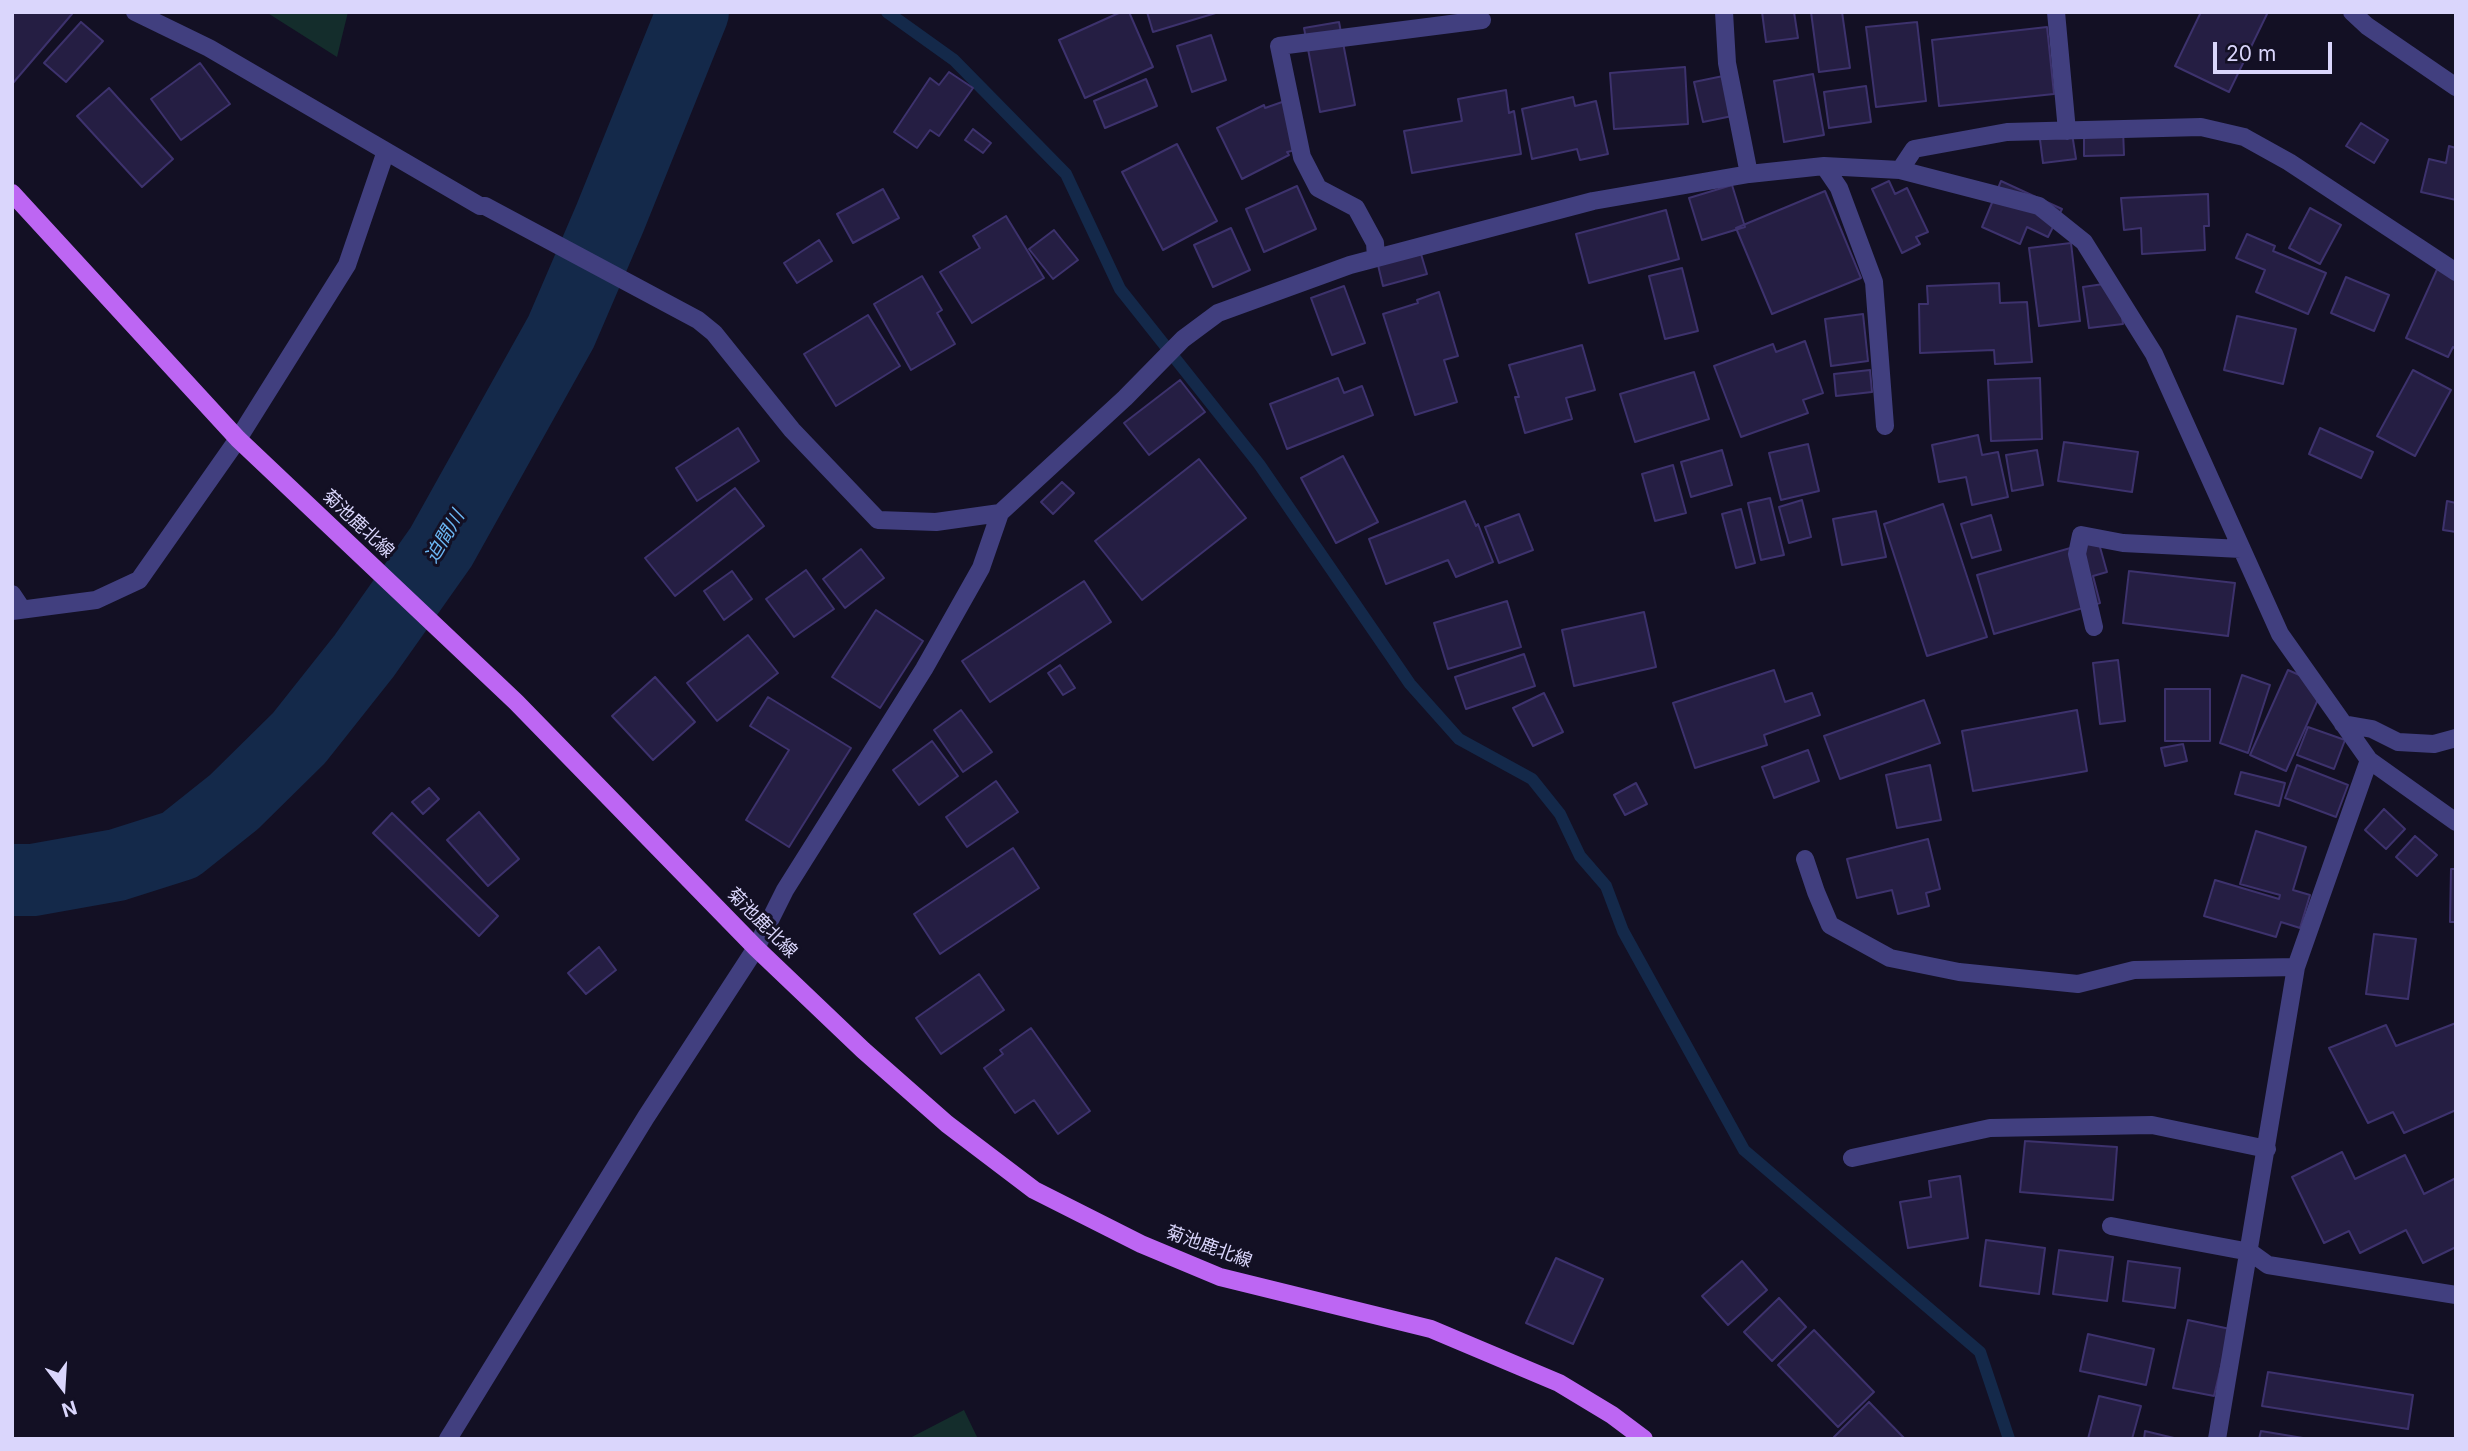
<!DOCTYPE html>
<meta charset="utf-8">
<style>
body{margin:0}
#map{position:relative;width:2468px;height:1451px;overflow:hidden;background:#131024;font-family:Inter,sans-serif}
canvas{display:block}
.frame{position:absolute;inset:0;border:14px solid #dad6fc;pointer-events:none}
.north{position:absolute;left:28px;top:1353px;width:70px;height:70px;-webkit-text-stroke:5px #131024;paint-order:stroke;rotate:163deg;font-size:19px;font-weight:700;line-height:28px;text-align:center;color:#dad6fc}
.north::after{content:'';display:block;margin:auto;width:24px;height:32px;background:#dad6fc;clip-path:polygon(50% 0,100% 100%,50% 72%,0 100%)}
.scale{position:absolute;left:2213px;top:42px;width:119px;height:32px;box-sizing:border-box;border:4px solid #dad6fc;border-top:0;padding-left:9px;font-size:21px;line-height:24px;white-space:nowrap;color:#dad6fc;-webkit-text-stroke:5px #131024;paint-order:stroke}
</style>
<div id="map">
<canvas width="2468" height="1451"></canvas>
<div class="frame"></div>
<div class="north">N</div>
<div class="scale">20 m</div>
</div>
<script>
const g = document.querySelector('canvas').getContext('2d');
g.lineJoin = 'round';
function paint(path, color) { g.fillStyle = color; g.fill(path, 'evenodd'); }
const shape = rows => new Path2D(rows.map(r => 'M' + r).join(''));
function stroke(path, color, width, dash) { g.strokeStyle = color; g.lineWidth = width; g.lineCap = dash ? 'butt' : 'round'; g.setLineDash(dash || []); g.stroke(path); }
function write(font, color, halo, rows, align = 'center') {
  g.font = font + ' Inter,"Noto Sans JP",sans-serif'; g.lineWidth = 6; g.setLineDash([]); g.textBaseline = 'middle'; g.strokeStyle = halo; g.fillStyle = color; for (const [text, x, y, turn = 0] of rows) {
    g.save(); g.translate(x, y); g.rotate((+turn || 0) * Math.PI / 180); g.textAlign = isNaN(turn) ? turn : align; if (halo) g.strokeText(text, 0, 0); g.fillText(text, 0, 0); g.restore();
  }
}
const green = shape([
 [266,12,348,12,337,57],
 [964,1410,978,1439,908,1439]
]);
const stream = shape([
 [887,12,954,60,1066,174,1120,289,1259,464,1410,684,1459,739,1532,779,1560,814,1580,856,1606,886,1623,931,1744,1150,1980,1352,2009,1439]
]);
const river = shape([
 [12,880,33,880,117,865,180,845,234,802,299,738,364,656,441,547,561,332,610,218,693,12]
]);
const building = shape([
 [12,12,69,12,72,14,13,83,12,12],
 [1121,12,1129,12,1153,67,1085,98,1059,40,1121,12],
 [1147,12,1219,12,1153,32,1147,12],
 [1762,12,1794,12,1798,38,1766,42,1762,12],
 [1811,12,1842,12,1850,68,1819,72,1811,12],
 [2201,12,2268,12,2229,92,2175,66,2201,12],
 [81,22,103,41,66,82,44,63,81,22],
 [1339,22,1355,105,1320,112,1304,28,1339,22],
 [1917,22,1926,101,1876,107,1866,27,1917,22],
 [2047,27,2054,94,1939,106,1932,40,2047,27],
 [1211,35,1226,80,1192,92,1177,46,1211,35],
 [200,63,230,104,181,140,151,99,200,63],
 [1685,67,1688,124,1614,129,1610,73,1685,67],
 [949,72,973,88,939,136,930,130,917,148,894,132,930,78,939,85,949,72],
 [1813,74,1824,135,1784,142,1774,81,1813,74],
 [1728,75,1737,115,1703,122,1694,82,1728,75],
 [1146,79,1157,106,1105,128,1094,101,1146,79],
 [1866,86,1871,122,1829,128,1824,92,1866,86],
 [109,88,173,159,142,187,77,116,109,88],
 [1506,90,1509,113,1514,111,1521,154,1412,173,1404,131,1462,121,1458,99,1506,90],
 [1573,97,1575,106,1596,101,1608,154,1580,160,1577,149,1532,159,1522,109,1573,97],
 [1285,101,1300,149,1287,152,1289,155,1242,179,1217,128,1264,105,1265,108,1285,101],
 [2361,123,2388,140,2374,163,2346,146,2361,123],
 [2071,127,2076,159,2043,163,2039,132,2071,127],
 [973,129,991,143,983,153,965,140,973,129],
 [2123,129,2124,155,2084,156,2084,130,2123,129],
 [1177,144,1217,221,1163,250,1122,172,1177,144],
 [2449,146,2456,148,2456,200,2421,192,2429,159,2446,163,2449,146],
 [1889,181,1895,194,1907,188,1928,232,1916,237,1920,244,1902,253,1872,189,1889,181],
 [2001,181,2062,209,2048,237,2027,227,2020,244,1982,227,2001,181],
 [1732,185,1745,227,1702,240,1689,198,1732,185],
 [1297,186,1316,229,1264,252,1246,209,1297,186],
 [883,189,899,218,853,243,837,214,883,189],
 [1825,191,1861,278,1772,314,1736,228,1825,191],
 [2208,194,2209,226,2204,226,2205,250,2142,254,2141,228,2124,230,2121,198,2208,194],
 [2310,208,2341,225,2320,264,2289,248,2310,208],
 [1666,210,1679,259,1589,283,1576,234,1666,210],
 [1006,216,1044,278,972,323,940,272,980,248,973,236,1006,216],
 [1231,228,1250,270,1213,287,1194,245,1231,228],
 [1054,230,1078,260,1053,279,1029,249,1054,230],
 [2247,234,2275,246,2273,251,2326,273,2308,314,2256,292,2265,270,2236,258,2247,234],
 [819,240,832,261,797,283,784,263,819,240],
 [2071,243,2080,321,2039,326,2029,248,2071,243],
 [1421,254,1427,274,1383,286,1378,265,1421,254],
 [2439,265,2456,273,2456,348,2453,347,2448,357,2406,338,2439,265],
 [1682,268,1698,331,1665,339,1649,276,1682,268],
 [922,276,942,310,937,313,955,344,911,370,874,304,922,276],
 [2346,277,2389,295,2374,331,2331,313,2346,277],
 [2117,282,2123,324,2089,328,2083,287,2117,282],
 [1999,283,2000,303,2027,302,2032,362,1995,364,1994,350,1920,353,1919,304,1928,304,1927,286,1999,283],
 [1344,286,1365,343,1332,355,1311,298,1344,286],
 [1439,292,1458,356,1444,360,1457,402,1415,415,1383,314,1418,303,1417,300,1439,292],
 [1863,314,1868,361,1831,366,1825,319,1863,314],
 [868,315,900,366,836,406,804,354,868,315],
 [2237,316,2296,329,2283,384,2224,370,2237,316],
 [1805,341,1823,393,1803,400,1808,413,1741,437,1714,366,1773,344,1776,352,1805,341],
 [1582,345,1595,390,1566,398,1572,419,1525,433,1515,397,1519,397,1509,365,1582,345],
 [1870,370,1872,392,1836,396,1834,374,1870,370],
 [2413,370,2451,390,2415,456,2377,436,2413,370],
 [1694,372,1709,419,1635,442,1620,394,1694,372],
 [1338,378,1344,393,1362,386,1373,415,1287,449,1270,404,1338,378],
 [2040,378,2042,439,1991,441,1988,380,2040,378],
 [1180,380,1205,412,1149,455,1124,423,1180,380],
 [738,428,759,461,697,501,676,468,738,428],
 [2320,428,2373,452,2361,478,2309,454,2320,428],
 [1978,435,1982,455,1998,452,2008,497,1972,505,1966,477,1939,482,1932,445,1978,435],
 [2064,442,2138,452,2132,492,2058,481,2064,442],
 [1808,444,1819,491,1781,500,1769,453,1808,444],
 [1722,450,1732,485,1691,497,1681,462,1722,450],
 [2037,450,2043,485,2012,491,2006,455,2037,450],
 [1343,456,1378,522,1336,543,1301,478,1343,456],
 [1199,459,1246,518,1142,600,1095,541,1199,459],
 [1673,465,1686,513,1655,521,1642,474,1673,465],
 [1062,482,1074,493,1053,514,1041,502,1062,482],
 [735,488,764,526,675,596,645,558,735,488],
 [1770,498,1784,555,1761,560,1748,503,1770,498],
 [1802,500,1811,537,1789,543,1779,507,1802,500],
 [1465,501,1476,526,1478,524,1493,562,1456,577,1448,560,1386,584,1369,539,1465,501],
 [2447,501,2456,503,2456,532,2443,530,2447,501],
 [1943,504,1987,637,1927,656,1884,524,1943,504],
 [1741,509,1755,563,1736,568,1722,514,1741,509],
 [1876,511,1886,557,1842,565,1833,519,1876,511],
 [1519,514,1533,550,1499,563,1485,527,1519,514],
 [1991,515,2001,550,1972,558,1961,524,1991,515],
 [2098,540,2107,572,2093,576,2100,603,1994,634,1977,575,2098,540],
 [861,549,884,578,845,608,823,579,861,549],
 [806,570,834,609,794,637,766,599,806,570],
 [732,571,752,599,724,620,704,591,732,571],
 [2129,571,2235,583,2228,636,2123,623,2129,571],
 [1084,581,1111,622,990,702,962,661,1084,581],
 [1507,601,1521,647,1448,669,1434,623,1507,601],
 [876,610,923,641,880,708,832,677,876,610],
 [1644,612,1656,667,1574,686,1562,630,1644,612],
 [748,635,778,673,717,721,687,683,748,635],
 [1524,654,1535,686,1466,709,1455,677,1524,654],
 [2118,660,2125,721,2100,724,2093,663,2118,660],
 [1060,665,1075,688,1063,695,1048,673,1060,665],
 [1774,670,1785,702,1812,693,1820,715,1764,735,1767,745,1695,768,1673,703,1774,670],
 [2288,670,2324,686,2286,771,2250,755,2288,670],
 [2242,675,2270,685,2248,753,2220,743,2242,675],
 [655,677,695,722,653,760,612,716,655,677],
 [2165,689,2210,689,2210,741,2165,741,2165,689],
 [1544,693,1563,732,1533,746,1513,708,1544,693],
 [768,697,851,748,789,847,746,820,789,750,750,726,768,697],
 [1924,700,1940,743,1840,779,1824,736,1924,700],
 [961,710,992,752,963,772,934,730,961,710],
 [2077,710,2087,771,1973,791,1962,731,2077,710],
 [2308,727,2345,740,2334,769,2297,755,2308,727],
 [932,741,958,776,919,805,893,770,932,741],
 [2183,744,2187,761,2165,766,2161,748,2183,744],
 [1808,750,1819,781,1774,798,1762,767,1808,750],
 [1930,765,1941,820,1897,828,1886,775,1930,765],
 [2297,765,2348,785,2336,817,2285,798,2297,765],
 [2241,772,2285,783,2279,806,2235,794,2241,772],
 [996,781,1018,812,967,847,946,817,996,781],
 [1636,783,1647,804,1625,815,1614,795,1636,783],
 [429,788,439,799,423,814,412,802,429,788],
 [2384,809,2405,829,2386,849,2365,830,2384,809],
 [479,812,519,859,488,886,447,840,479,812],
 [392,813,498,916,479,936,373,833,392,813],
 [2256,831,2306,847,2293,890,2310,895,2300,928,2281,922,2276,937,2204,916,2215,880,2279,899,2280,895,2240,884,2256,831],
 [2415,836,2437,855,2417,876,2396,857,2415,836],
 [1928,839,1940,889,1926,893,1929,906,1898,914,1892,890,1857,898,1847,859,1928,839],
 [1013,848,1039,888,940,954,914,914,1013,848],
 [2451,869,2456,869,2456,922,2450,922,2451,869],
 [2374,934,2416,939,2408,999,2366,994,2374,934],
 [599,947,616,970,586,994,568,973,599,947],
 [979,974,1004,1010,941,1054,916,1018,979,974],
 [2456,1023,2456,1110,2404,1133,2393,1112,2368,1123,2329,1048,2386,1025,2396,1046,2456,1023],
 [1031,1028,1090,1111,1058,1134,1034,1100,1015,1113,984,1068,1003,1054,1000,1050,1031,1028],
 [2025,1141,2117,1147,2113,1200,2020,1192,2025,1141],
 [2342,1152,2355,1179,2405,1155,2424,1194,2456,1178,2456,1247,2423,1263,2406,1230,2360,1253,2349,1231,2324,1243,2292,1177,2342,1152],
 [1960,1176,1968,1238,1908,1248,1900,1202,1931,1197,1929,1181,1960,1176],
 [1986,1240,2045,1248,2039,1294,1980,1286,1986,1240],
 [2059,1250,2113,1257,2107,1301,2053,1294,2059,1250],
 [1556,1258,1603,1279,1573,1344,1526,1323,1556,1258],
 [1742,1261,1767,1290,1728,1325,1702,1296,1742,1261],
 [2128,1261,2180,1268,2175,1308,2123,1301,2128,1261],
 [1779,1298,1806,1327,1772,1361,1744,1332,1779,1298],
 [2188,1320,2230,1329,2214,1396,2173,1388,2188,1320],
 [1814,1330,1874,1392,1838,1427,1778,1365,1814,1330],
 [2088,1334,2154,1349,2146,1385,2080,1371,2088,1334],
 [2268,1372,2413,1395,2408,1429,2262,1406,2268,1372],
 [2099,1396,2141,1406,2132,1439,2088,1439,2099,1396],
 [1869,1402,1905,1439,1835,1439,1834,1437,1869,1402],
 [2145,1431,2178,1439,2144,1439,2145,1431],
 [2261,1431,2309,1439,2259,1439,2261,1431]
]);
const minor = shape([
 [135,12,209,48,480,206,485,206,698,320,714,333,792,430,878,520,936,522,1000,513],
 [1724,12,1727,63,1749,174],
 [2056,12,2067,131],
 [2352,12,2367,26,2456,87],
 [1824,166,1839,188,1874,282,1885,426],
 [1900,170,1914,149,2007,132,2201,127,2244,137,2289,162,2456,272],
 [1376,258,1375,243,1356,208,1318,188,1302,157,1279,46,1482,20],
 [12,594,22,609],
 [12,611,96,600,139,580,238,439,347,265,386,151],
 [2094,627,2077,554,2081,535,2123,543,2241,549],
 [2343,724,2372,729,2398,742,2434,744,2456,738],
 [1805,859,1816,892,1830,925,1890,958,1959,972,2078,984,2134,970,2296,967],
 [1852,1158,1990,1128,2152,1125,2267,1149],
 [2111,1226,2250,1252,2268,1265,2456,1295],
 [448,1439,646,1117,756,948,785,890,924,669,981,568,1000,513,1125,398,1183,339,1218,313,1350,265,1593,201,1749,174,1824,166,1900,170,2039,206,2084,242,2154,354,2280,634,2369,760,2456,822],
 [2217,1439,2296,967,2369,760]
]);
const major = shape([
 [12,193,238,439,516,702,756,948,863,1050,947,1124,1034,1190,1141,1244,1220,1277,1431,1329,1559,1383,1612,1415,1644,1439]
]);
const streetNames = [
 ["菊池鹿北線",358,524,43],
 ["菊池鹿北線",762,923,45],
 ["菊池鹿北線",1209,1247,20]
];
const waterNames = [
 ["迫間川",445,537,-59]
];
paint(green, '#142d2c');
stroke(stream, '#14294a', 12);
stroke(river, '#14294a', 72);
paint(building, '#251e43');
stroke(building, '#3d326d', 2);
stroke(minor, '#413f7f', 18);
stroke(major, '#bd66f3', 18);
write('18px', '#dad6fc', '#131024', streetNames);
write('italic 19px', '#6cb7f4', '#131024', waterNames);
</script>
